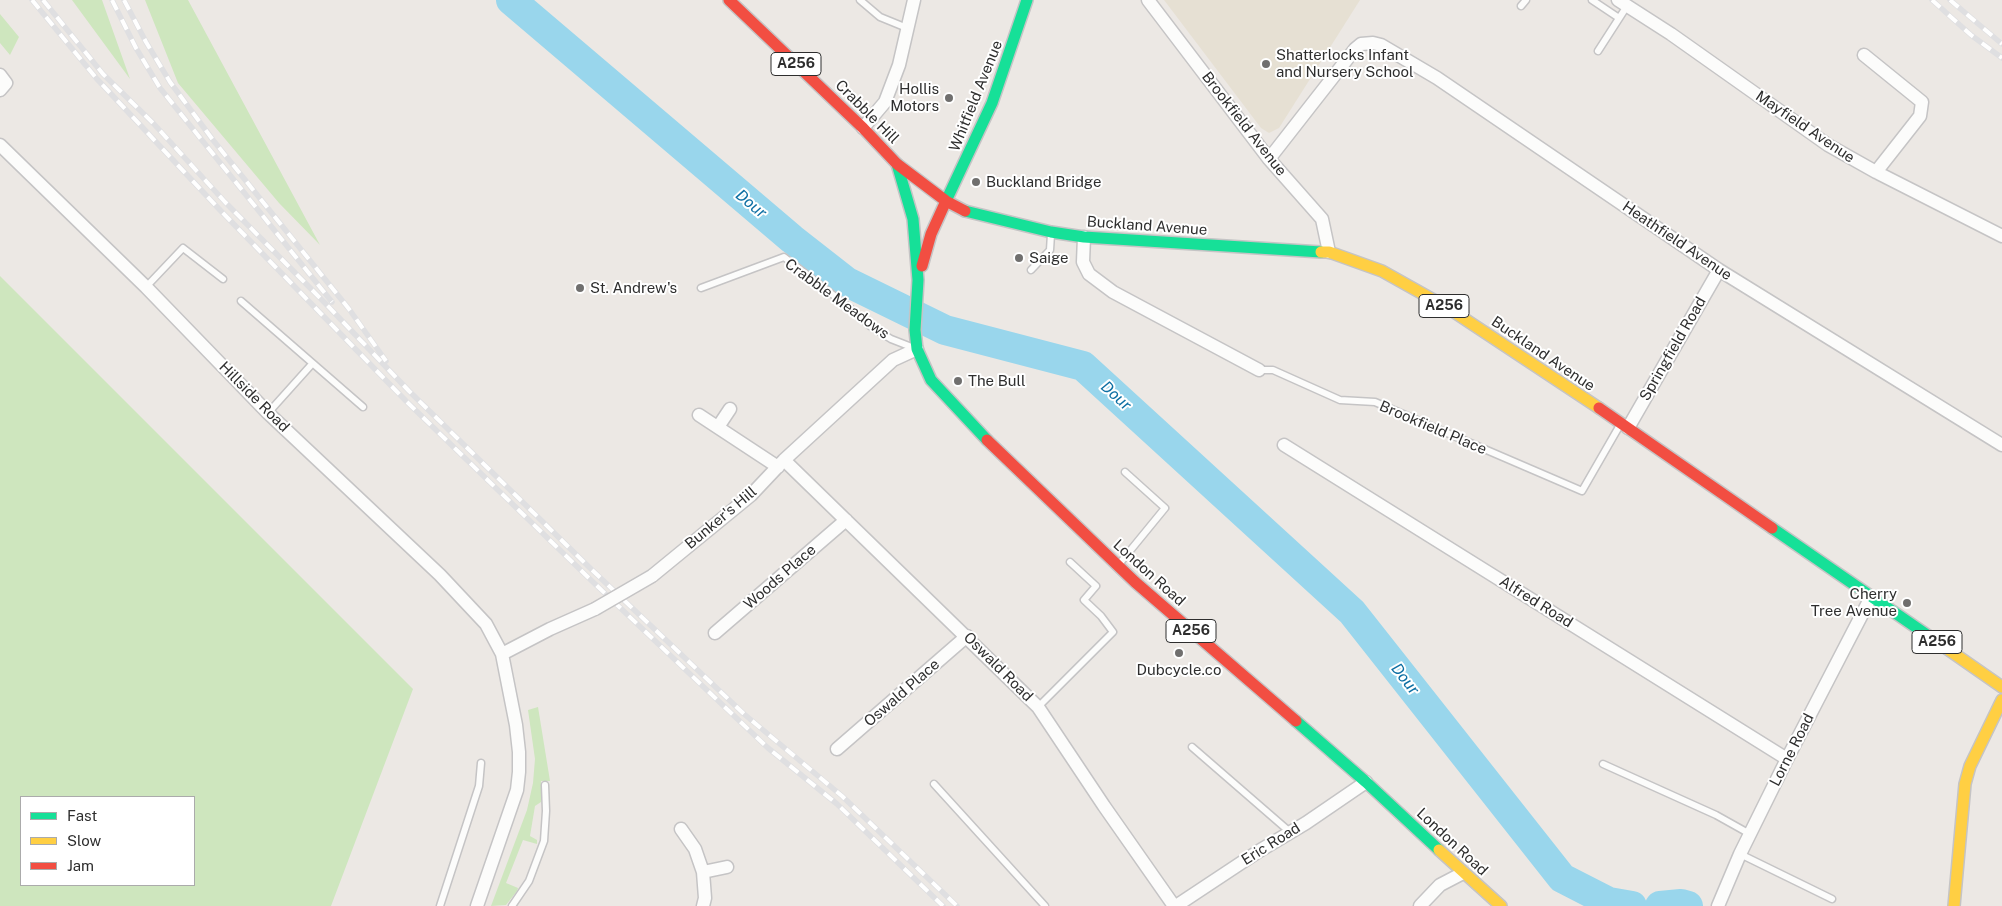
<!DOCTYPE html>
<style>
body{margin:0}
#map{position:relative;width:2002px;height:906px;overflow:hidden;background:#ece8e4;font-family:"Public Sans",sans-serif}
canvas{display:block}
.legend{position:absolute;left:20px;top:796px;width:175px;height:90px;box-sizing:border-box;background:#fff;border:1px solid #ababab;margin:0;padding:6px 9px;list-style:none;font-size:15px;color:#2e2e2e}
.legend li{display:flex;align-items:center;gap:10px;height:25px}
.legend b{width:25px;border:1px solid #ababab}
</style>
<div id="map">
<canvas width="2002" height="906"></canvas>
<ul class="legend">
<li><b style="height:6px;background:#16e098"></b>Fast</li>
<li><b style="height:6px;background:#ffcf43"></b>Slow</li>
<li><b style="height:6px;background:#f24e42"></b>Jam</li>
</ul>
</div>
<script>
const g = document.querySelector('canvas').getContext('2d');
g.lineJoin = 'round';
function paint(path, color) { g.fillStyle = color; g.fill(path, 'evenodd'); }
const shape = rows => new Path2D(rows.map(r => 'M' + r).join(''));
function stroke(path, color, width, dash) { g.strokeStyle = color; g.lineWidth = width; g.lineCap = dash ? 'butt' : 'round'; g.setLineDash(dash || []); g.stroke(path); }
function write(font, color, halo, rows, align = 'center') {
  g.font = font + ' "Public Sans",sans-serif'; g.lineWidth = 4; g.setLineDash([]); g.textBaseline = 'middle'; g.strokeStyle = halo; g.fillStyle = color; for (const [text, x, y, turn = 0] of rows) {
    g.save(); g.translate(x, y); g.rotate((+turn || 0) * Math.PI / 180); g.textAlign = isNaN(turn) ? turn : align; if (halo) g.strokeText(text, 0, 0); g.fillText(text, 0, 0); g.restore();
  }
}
const education = shape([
 [1164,0,1360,0,1279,128,1269,133,1261,128]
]);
const green = shape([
 [72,0,102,0,130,79],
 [145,0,188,0,320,245,279,203,178,83],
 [0,14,19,37,10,55,0,43],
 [0,276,413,689,331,906,0,906],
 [21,797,194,797,194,885,21,885],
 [538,707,550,781,541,781,541,802,535,806,530,836,537,840,537,844,523,840,506,883,518,888,517,891,506,905,491,906,527,810,533,783,535,759,528,710]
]);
const river = shape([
 [511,0,792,239,847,282,945,330,1083,366,1352,612,1562,878,1609,902,1632,906],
 [1660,906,1681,904,1688,906]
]);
const lane = shape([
 [860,0,880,17,907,28],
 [1592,0,1619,18],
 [1521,6,1526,0],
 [1598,51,1627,6],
 [1031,270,1050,250,1051,234],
 [146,287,183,248,223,279],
 [701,288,784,257,850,308,870,326,891,339,914,348],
 [241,301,363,407],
 [1259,370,1273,370,1340,400,1375,402,1582,491,1620,425],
 [268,413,312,364],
 [1120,563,1165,508,1125,472],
 [1038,707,1113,632,1101,616,1084,600,1096,586,1070,562],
 [1192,747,1290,832],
 [1603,764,1716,815,1750,834],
 [934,784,1045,906],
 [1740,854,1832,899],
 [440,906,479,786,481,763],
 [512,906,529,881,544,841,546,811,545,785]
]);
const street = shape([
 [1148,0,1269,159,1322,219,1329,252],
 [1618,0,1671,34,1828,145,1876,172,2002,236],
 [1864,55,1922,102,1920,116,1876,172],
 [0,75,6,83,0,90],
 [863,128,885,102,899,65,914,0],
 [0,145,146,287,268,413,440,575,486,624,502,654,516,725,519,752,519,772,517,790,477,906],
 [1269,159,1355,49,1361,44,1373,43,1381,45,1437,78,1719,270,2002,445],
 [1084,237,1083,262,1089,274,1113,292,1259,370],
 [699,415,778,467],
 [718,427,730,409],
 [1628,428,1719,270],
 [1284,445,1787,759],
 [784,460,1038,707,1104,806,1174,906],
 [652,576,751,495,784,460,893,360,917,349],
 [715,633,846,520],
 [502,654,550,629,595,609],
 [837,749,967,636],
 [681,829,695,849,703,872,705,898,703,906],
 [703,872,727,867],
 [1176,906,1259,851,1306,823,1366,782],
 [1420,906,1440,885,1463,873],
 [1718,906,1740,854,1787,759,1871,597]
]);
const fast = shape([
 [897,164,913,219,918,280,915,330,917,349,931,380,987,440],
 [946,201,992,103,1027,0],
 [965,211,1051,232,1084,237,1321,252],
 [1772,528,1946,648],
 [1296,721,1366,782,1439,850]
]);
const slow = shape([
 [1321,252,1329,252,1382,271,1448,308,1599,408],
 [1946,648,2002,687],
 [1439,850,1501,906],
 [1954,906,1965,784,1970,766,2002,700]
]);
const jam = shape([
 [729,0,863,128,897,164,946,201,965,211],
 [922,266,931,234,946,201],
 [1599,408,1772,528],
 [987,440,1135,582,1296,721]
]);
const rail = shape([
 [32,0,97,79,219,209,406,401,594,583,768,748,837,804,943,906],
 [43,0,103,74,153,123,225,202,325,303,409,391,590,568,744,714,842,796,957,906],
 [112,0,136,48,160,88,332,302],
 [124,0,146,42,170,82,213,140,349,309,386,361],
 [1932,0,1971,35,2002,58],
 [1950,0,2002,44]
]);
const streetBridge = shape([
 [595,609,652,576]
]);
const markers = [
 [1266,64,5,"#706f6e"],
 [949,98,5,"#706f6e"],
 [976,182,5,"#706f6e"],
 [1019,258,5,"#706f6e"],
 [580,288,5,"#706f6e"],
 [958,381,5,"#706f6e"],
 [1907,603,5,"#706f6e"],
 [1179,653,5,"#706f6e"]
];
const shields = [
 [796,64,50],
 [1444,306,50],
 [1191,631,50],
 [1937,642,50]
];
const shieldNames = [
 ["A256",796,64],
 ["A256",1444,306],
 ["A256",1191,631],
 ["A256",1937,642]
];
const poiNames = [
 ["Shatterlocks Infant",1276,55],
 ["and Nursery School",1276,72],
 ["Hollis",939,89,"right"],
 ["Motors",939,106,"right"],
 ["Buckland Bridge",986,182],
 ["Saige",1029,258],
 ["St. Andrew's",590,288],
 ["The Bull",968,381],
 ["Cherry",1897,594,"right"],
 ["Tree Avenue",1897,611,"right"],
 ["Dubcycle.co",1179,670,"center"]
];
const streetNames = [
 ["Whitfield Avenue",976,96,-68],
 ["Crabble Hill",867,112,45],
 ["Brookfield Avenue",1244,124,52],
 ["Mayfield Avenue",1805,127,34],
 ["Buckland Avenue",1147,226,4],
 ["Heathfield Avenue",1677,241,34],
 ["Crabble Meadows",837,299,36],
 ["Springfield Road",1673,349,-60],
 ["Buckland Avenue",1543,354,34],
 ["Hillside Road",254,397,45],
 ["Brookfield Place",1433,428,23],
 ["Bunker's Hill",721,518,-40],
 ["London Road",1149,573,42],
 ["Woods Place",780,577,-41],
 ["Alfred Road",1536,602,32],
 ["Oswald Road",998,667,45],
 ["Oswald Place",902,693,-41],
 ["Lorne Road",1792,750,-63],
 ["London Road",1452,842,43],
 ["Eric Road",1271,844,-32]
];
const waterNames = [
 ["Dour",751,204,40],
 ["Dour",1116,396,42],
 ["Dour",1405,679,52]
];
paint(education, '#e6e0d3');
paint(green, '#cee6be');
stroke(river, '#99d6ec', 30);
stroke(lane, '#c5c4c5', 9);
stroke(street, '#c5c4c5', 15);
stroke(fast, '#c5c4c5', 14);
stroke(slow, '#c5c4c5', 14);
stroke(jam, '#c5c4c5', 14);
stroke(lane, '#fcfcfb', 6);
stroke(street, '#fcfcfb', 12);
stroke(fast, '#16e098', 11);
stroke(slow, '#ffcf43', 11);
stroke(jam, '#f24e42', 11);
stroke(rail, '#dfdfe1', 5.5);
stroke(rail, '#fff', 4, [11]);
stroke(streetBridge, '#c5c4c5', 15, []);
stroke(streetBridge, '#fcfcfb', 12);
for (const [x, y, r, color] of markers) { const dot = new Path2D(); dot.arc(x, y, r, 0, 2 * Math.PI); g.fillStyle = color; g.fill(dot); stroke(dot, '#fff', 2); }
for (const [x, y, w] of shields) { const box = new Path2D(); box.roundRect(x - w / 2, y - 11.5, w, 23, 4); g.fillStyle = '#fff'; g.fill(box); stroke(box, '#2e2e2e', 1); }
write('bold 14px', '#2e2e2e', null, shieldNames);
write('15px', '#2e2e2e', '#fff', poiNames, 'left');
write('15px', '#2e2e2e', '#fff', streetNames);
write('italic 16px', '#0d6fa3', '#fff', waterNames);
</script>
